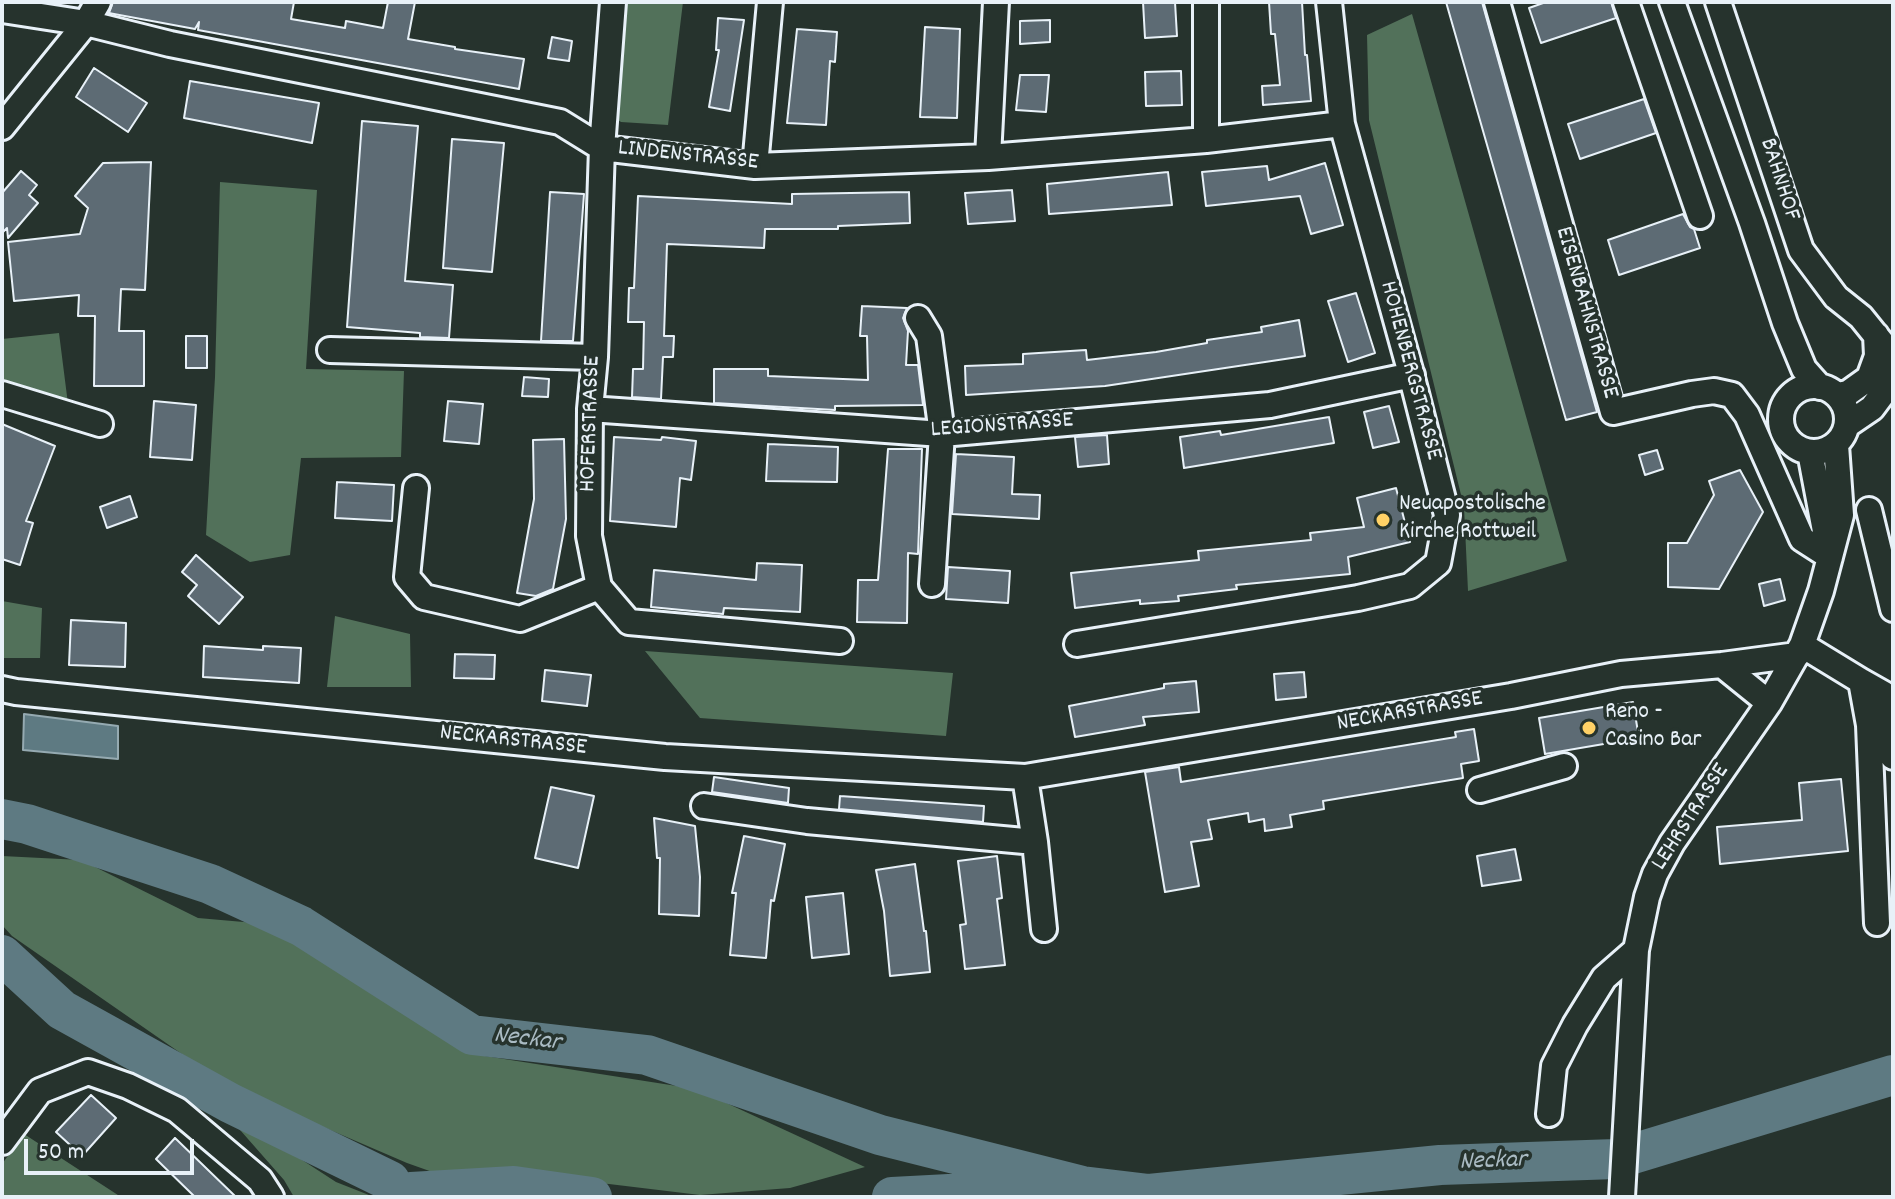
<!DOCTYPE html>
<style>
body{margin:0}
#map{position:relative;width:1895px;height:1199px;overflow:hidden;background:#26332d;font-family:Dekko,sans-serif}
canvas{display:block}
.frame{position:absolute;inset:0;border:4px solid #e8f1f8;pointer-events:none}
.scale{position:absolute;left:24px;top:1139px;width:170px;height:36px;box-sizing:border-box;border:4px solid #e8f1f8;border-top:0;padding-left:10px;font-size:24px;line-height:28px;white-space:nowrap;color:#e8f1f8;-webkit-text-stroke:6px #26332d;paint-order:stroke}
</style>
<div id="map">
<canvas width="1895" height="1199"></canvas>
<div class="frame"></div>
<div class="scale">50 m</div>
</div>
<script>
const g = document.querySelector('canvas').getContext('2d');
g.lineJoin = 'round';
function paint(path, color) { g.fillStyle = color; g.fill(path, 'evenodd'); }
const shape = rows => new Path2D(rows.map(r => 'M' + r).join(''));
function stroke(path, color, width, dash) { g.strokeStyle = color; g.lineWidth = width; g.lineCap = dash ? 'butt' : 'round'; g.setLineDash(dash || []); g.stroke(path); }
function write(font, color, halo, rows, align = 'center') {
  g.font = font + ' Dekko,sans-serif'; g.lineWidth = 7; g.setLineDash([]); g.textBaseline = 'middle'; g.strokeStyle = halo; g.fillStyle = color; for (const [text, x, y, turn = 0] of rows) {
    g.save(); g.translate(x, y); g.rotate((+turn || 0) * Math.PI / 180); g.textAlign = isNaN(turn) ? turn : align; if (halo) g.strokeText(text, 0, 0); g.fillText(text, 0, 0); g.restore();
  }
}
const green = shape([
 [615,2,683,2,668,125,621,122,609,113],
 [1412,14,1567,561,1468,591,1464,507,1369,120,1367,35],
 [220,182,317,190,306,369,404,371,401,457,301,458,290,555,250,562,206,535,215,377],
 [59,333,68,404,2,382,2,339],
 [2,601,42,608,40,658,2,658],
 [335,616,410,634,411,687,327,687],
 [645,651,953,673,946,736,700,718],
 [2,856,81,860,198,918,278,925,485,1056,696,1089,865,1167,790,1188,700,1195,609,1184,438,1174,407,1163,228,1086,12,936,2,925],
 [219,1106,336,1182,374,1197,294,1197,284,1180],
 [24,1134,121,1197,2,1197,2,1164]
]);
const water = shape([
 [24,714,118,726,118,759,23,750,24,714]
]);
const river = shape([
 [2,819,27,824,210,884,301,926,472,1035,647,1055,880,1135,1082,1186,1149,1194,1440,1165,1616,1159,1893,1075],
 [2,955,62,1010,230,1103,390,1181],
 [411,1192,514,1186,592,1197],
 [892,1197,1044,1189]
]);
const building = shape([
 [113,2,294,2,291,19,345,28,346,21,383,28,388,2,415,2,408,39,455,47,455,49,524,59,519,89,198,30,199,22,195,29,114,14,109,13,113,2],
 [1143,2,1175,2,1177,36,1145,38,1143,2],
 [1269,2,1302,2,1305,55,1307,55,1311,101,1263,105,1262,86,1280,85,1275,34,1271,34,1269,2],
 [1446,2,1482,2,1597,412,1566,420,1446,2],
 [1546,2,1611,2,1616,18,1541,43,1529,8,1546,2],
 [718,18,744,20,730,111,709,107,719,50,716,50,718,18],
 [1050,20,1050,42,1020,44,1020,21,1050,20],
 [925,27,960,29,957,118,920,117,925,27],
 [797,29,837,32,835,62,830,61,826,125,787,123,797,29],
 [552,37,572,41,569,61,548,58,552,37],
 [94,68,147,103,128,132,76,97,94,68],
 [1181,71,1182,105,1146,106,1145,72,1181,71],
 [1020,75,1049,75,1046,112,1016,110,1020,75],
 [190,81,319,103,312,143,184,118,190,81],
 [1644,99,1656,133,1580,159,1568,124,1644,99],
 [362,121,418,126,405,281,453,285,449,338,420,337,420,333,347,327,362,121],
 [452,139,504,143,492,272,443,268,452,139],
 [151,162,145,290,121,289,119,331,144,331,144,386,94,386,95,316,78,316,79,295,14,301,8,242,80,234,88,208,75,196,103,163,151,162],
 [1325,163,1343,225,1311,234,1300,196,1206,206,1202,172,1267,166,1269,180,1325,163],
 [21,171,37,185,29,195,38,203,8,238,7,228,2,233,2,193,21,171],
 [1168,172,1172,205,1049,214,1047,184,1168,172],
 [1012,190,1015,221,968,224,965,193,1012,190],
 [550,192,584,194,573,341,541,341,550,192],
 [909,192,910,223,838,226,838,229,765,229,764,248,667,244,664,336,674,336,673,357,663,357,661,399,632,397,633,369,643,369,644,322,628,322,629,288,634,288,638,196,792,204,792,194,909,192],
 [1683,214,1690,227,1694,229,1700,248,1619,275,1608,240,1683,214],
 [1356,293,1375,353,1348,362,1328,301,1356,293],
 [862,306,907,308,903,318,908,331,906,365,918,365,923,405,835,406,835,410,714,403,714,369,768,369,768,376,868,380,867,336,860,336,862,306],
 [1299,320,1305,356,1105,386,966,395,965,366,1023,364,1023,354,1086,350,1087,360,1156,352,1207,343,1207,340,1262,332,1261,327,1299,320],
 [186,336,207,336,207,368,186,368,186,336],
 [524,377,549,379,548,397,522,396,524,377],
 [154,401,196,405,192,460,150,457,154,401],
 [448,401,483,404,479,444,444,441,448,401],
 [1389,406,1399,442,1373,448,1364,412,1389,406],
 [1329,417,1334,443,1184,468,1180,437,1220,431,1221,435,1329,417],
 [2,424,55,446,26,521,33,523,20,565,2,559,2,424],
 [1107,435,1109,464,1078,467,1075,437,1107,435],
 [614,437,661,440,662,437,696,441,691,480,680,478,676,527,610,521,614,437],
 [564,439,566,519,553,589,536,596,517,593,534,499,533,440,564,439],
 [768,444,838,447,837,482,766,481,768,444],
 [888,449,922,449,918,554,908,553,907,623,857,622,858,580,878,580,888,449],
 [1657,450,1663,469,1645,475,1639,455,1657,450],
 [956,454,1014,457,1012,494,1040,495,1039,519,952,514,956,454],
 [1740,470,1763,512,1719,589,1668,587,1668,543,1687,543,1714,495,1709,481,1740,470],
 [337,482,394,485,392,521,335,518,337,482],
 [1396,488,1410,542,1348,557,1350,574,1236,585,1237,589,1178,596,1179,601,1140,604,1140,600,1075,608,1071,573,1199,560,1198,551,1311,540,1310,533,1364,527,1357,498,1396,488],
 [130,496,137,517,107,528,100,507,130,496],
 [196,555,243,597,219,624,188,596,197,585,182,572,196,555],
 [757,563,802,565,800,612,724,608,723,614,651,607,654,570,756,580,757,563],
 [948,567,1010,571,1008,603,946,599,948,567],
 [1780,579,1785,600,1764,606,1759,584,1780,579],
 [71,620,126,623,125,667,69,665,71,620],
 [204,646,263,650,263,646,301,648,299,683,203,677,204,646],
 [455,654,495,655,494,679,454,678,455,654],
 [545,670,591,675,587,706,542,701,545,670],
 [1304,672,1306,697,1276,700,1274,674,1304,672],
 [1196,681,1199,712,1143,717,1145,725,1075,737,1069,706,1164,688,1164,684,1196,681],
 [1633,702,1639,738,1545,754,1539,718,1633,702],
 [1474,729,1479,761,1461,764,1463,778,1323,801,1324,809,1290,815,1292,827,1265,831,1264,819,1249,822,1248,813,1208,820,1212,839,1191,842,1199,886,1165,892,1145,772,1179,767,1181,782,1456,737,1455,732,1474,729],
 [714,777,789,788,788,803,712,792,714,777],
 [1841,779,1848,851,1720,864,1717,827,1802,820,1799,783,1841,779],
 [551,787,594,796,578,868,535,858,551,787],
 [840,796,984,806,983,822,839,809,840,796],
 [654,818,695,826,700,877,699,916,659,914,660,858,657,858,654,818],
 [744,836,785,844,774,901,771,900,766,958,730,955,736,893,732,893,744,836],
 [1515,849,1521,880,1482,886,1477,856,1515,849],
 [997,856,1002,898,997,899,1005,965,965,969,960,925,966,924,958,861,997,856],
 [915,864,924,931,926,931,930,972,890,976,884,911,876,870,915,864],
 [843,893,849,954,812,958,806,897,843,893],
 [91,1095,116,1118,82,1156,56,1132,91,1095],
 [175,1138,236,1197,195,1197,156,1159,175,1138]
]);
const minor = shape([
 [613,2,602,148,595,357,590,409,589,536,599,587,629,622,840,641],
 [1206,2,1206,140],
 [1497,2,1613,412,1692,394,1714,391,1732,395,1747,415,1802,539,1830,557],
 [1626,2,1700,216],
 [1672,2,1752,223,1785,323,1804,369,1820,387],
 [1718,2,1801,250,1836,297,1861,317,1886,348,1890,364,1887,388,1872,408,1847,425],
 [2,10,86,23,170,44,560,122,602,148,755,166,988,157,1206,140,1342,124],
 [2,127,86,23,98,2],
 [988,157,996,2],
 [755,166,770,2],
 [918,318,929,336,942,434,932,584],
 [330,350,595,357],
 '1781 419a33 33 0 1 1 66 0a33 33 0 1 1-66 0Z',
 [2,394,100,424],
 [1837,395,1848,393,1869,378,1877,356,1876,335],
 [590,409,942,434,1270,405,1412,375],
 [1810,452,1829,552],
 [416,488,407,577,424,597,520,619,599,587],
 [1869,510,1893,609],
 [1077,644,1358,598,1410,586,1438,563,1447,515,1410,370,1342,124,1329,2],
 [1802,645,1861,681,1869,725,1877,923],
 [1722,665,1769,703],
 [1861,681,1884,694,1893,757],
 [2,689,16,692,665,757,1025,777,1511,696,1621,674,1722,665,1797,655],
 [1025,777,1035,842,1044,929],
 [1480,790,1564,766],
 [704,806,807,821,1035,842],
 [1549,1114,1554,1066,1575,1025,1604,978,1636,950],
 [2,1142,40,1091,88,1072,128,1086,177,1110,260,1180,271,1197],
 [1622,1197,1636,950,1647,897,1655,874,1672,843,1769,703,1802,645,1821,591,1841,515,1836,445]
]);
const markers = [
 [1383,520,8,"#ffd166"],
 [1589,728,8,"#ffd166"]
];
const streetNames = [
 ["LINDENSTRASSE",688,157,6],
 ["BAHNHOF",1778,180,72],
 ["EISENBAHNSTRASSE",1585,313,74],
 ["HOHENBERGSTRASSE",1409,371,75],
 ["HOFERSTRASSE",592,424,-88],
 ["LEGIONSTRASSE",1002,427,-4],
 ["NECKARSTRASSE",1410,713,-10],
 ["NECKARSTRASSE",513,742,6],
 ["LEHRSTRASSE",1692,818,-57]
];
const poiNames = [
 ["Neuapostolische",1399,506],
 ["Kirche Rottweil",1399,534],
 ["Reno -",1605,714],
 ["Casino Bar",1605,742]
];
const waterNames = [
 ["Neckar",527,1041,7],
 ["Neckar",1493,1163,-2]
];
paint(green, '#52715a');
paint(water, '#5e7a82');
stroke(water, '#95aab1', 2);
stroke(river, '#5e7a82', 40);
paint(building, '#5d6b74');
stroke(building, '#e8f1f8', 2);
stroke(minor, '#e8f1f8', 30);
stroke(minor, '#26332d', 24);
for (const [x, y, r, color] of markers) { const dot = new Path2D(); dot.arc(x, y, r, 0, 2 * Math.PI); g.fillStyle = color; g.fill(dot); stroke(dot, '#26332d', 3); }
write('24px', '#e8f1f8', '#26332d', streetNames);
write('24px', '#e8f1f8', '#26332d', poiNames, 'left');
write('italic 26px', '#aabbc3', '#26332d', waterNames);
</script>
